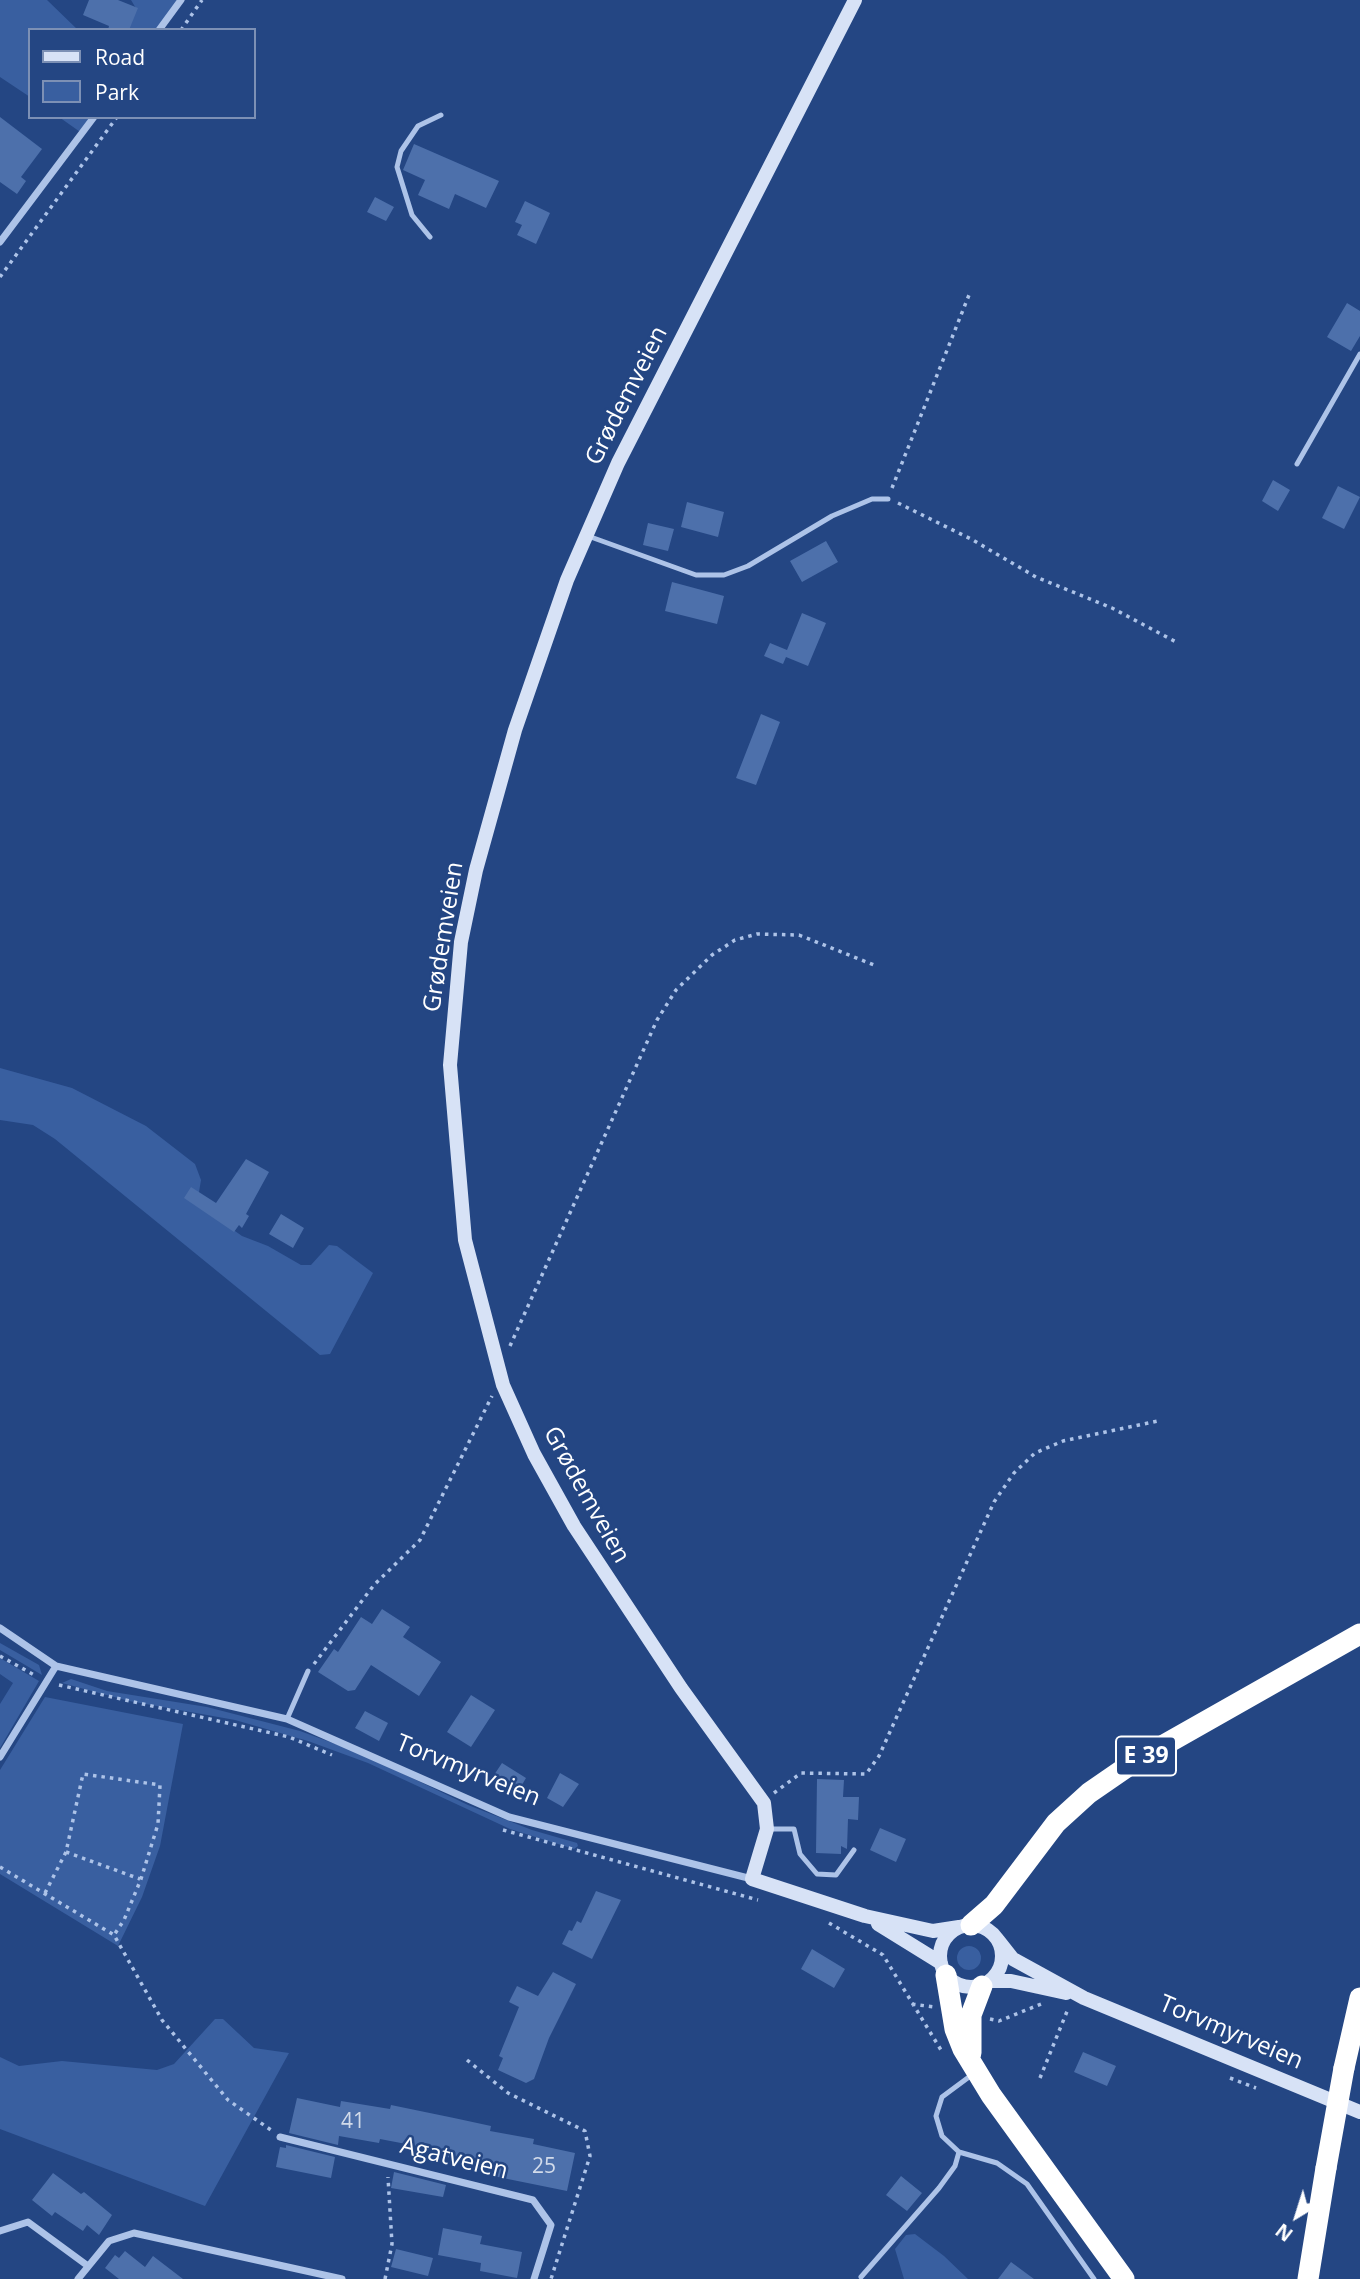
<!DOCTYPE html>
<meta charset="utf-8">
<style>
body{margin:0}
#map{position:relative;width:1360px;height:2279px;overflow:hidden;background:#244683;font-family:"Open Sans",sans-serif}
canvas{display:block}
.legend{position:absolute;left:28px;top:28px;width:228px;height:91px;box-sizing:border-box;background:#244683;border:2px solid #7c90b5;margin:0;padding:9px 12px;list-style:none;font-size:21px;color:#fff}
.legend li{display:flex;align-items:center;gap:14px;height:35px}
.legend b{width:35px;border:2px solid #7c90b5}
.north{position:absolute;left:1262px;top:2181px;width:70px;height:70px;-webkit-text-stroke:5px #244683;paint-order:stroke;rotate:218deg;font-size:19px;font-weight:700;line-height:28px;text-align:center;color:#fff}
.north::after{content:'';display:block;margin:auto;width:24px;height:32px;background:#fff;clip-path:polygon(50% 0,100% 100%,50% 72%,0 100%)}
</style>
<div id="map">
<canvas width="1360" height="2279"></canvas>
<ul class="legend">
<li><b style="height:9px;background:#d7e2f6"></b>Road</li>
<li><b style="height:19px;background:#395fa0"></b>Park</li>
</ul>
<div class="north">N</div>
</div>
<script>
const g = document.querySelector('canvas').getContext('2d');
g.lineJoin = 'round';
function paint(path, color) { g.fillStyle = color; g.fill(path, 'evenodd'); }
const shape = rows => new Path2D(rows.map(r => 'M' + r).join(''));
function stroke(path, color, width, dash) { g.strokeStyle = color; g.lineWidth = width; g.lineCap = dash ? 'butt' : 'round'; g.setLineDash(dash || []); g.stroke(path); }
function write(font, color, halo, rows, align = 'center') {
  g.font = font + ' "Open Sans",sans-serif'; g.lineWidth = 5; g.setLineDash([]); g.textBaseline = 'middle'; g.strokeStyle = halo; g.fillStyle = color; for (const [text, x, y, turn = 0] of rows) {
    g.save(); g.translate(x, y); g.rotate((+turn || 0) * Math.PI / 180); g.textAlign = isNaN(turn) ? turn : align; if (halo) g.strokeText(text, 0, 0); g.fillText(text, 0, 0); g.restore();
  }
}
const green = shape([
 [0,0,47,0,78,30,30,30,30,97,0,77],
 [131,0,181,0,157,30,118,30,137,10],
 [59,117,91,117,83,134],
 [0,1068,72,1088,146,1126,195,1164,201,1180,198,1198,208,1212,242,1236,268,1246,301,1265,311,1265,329,1245,337,1246,373,1273,330,1354,320,1355,55,1139,33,1125,0,1120],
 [0,1643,39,1665,42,1675,0,1650],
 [0,1658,39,1681,0,1748,0,1704,13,1683,0,1674],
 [71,1679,107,1691,207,1707,300,1731,360,1753,468,1805,532,1830,577,1843,578,1846,574,1849,510,1829,368,1763,308,1741,235,1720,129,1701,62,1683],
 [45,1697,183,1724,160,1846,142,1897,118,1946,0,1874,0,1770],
 '957 1958a12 12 0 1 1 24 0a12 12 0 1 1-24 0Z',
 [215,2019,223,2019,254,2048,289,2053,205,2206,0,2129,0,2057,19,2066,62,2061,157,2070,174,2064],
 [915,2234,944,2256,968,2279,904,2279,895,2249,906,2235]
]);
const building = shape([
 [89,0,118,0,138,8,129,30,108,30,109,26,83,15],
 [0,117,42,149,21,177,26,181,17,194,0,182],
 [414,144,499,181,486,208,455,194,449,209,418,195,425,180,403,170],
 [375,197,394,207,386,221,367,212],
 [525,201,550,213,536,244,517,235,522,225,515,222],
 [1347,303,1360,311,1360,336,1351,351,1327,337],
 [1273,480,1290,490,1278,511,1262,501],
 [1338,486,1360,497,1344,529,1322,518],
 [687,502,724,512,718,537,681,527],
 [648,523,674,529,668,551,643,545],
 [826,541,838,562,802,582,790,561],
 [672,582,724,596,717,624,665,611],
 [802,613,826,623,808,666,786,657,783,664,764,656,770,643,787,650],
 [761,714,780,722,756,785,736,778],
 [246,1159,269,1172,246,1214,249,1216,242,1228,239,1225,234,1232,184,1198,191,1187,216,1203],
 [281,1214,304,1228,293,1248,269,1234],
 [382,1609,410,1627,403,1637,441,1662,419,1696,371,1665,355,1690,348,1691,318,1672,334,1649,338,1652,361,1617,372,1624],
 [471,1695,495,1710,471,1747,447,1732],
 [365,1711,388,1723,379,1741,355,1728],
 [502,1763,526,1778,519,1790,494,1775],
 [560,1773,579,1784,563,1807,547,1798],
 [817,1779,844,1780,843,1797,859,1797,858,1820,848,1819,847,1849,841,1846,841,1854,816,1853],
 [880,1828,906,1839,896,1862,870,1850],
 [596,1891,621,1900,592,1959,562,1944,569,1930,572,1931,577,1921,581,1923],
 [812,1949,845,1969,834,1988,801,1969],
 [553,1972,576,1984,549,2038,534,2079,526,2083,498,2070,503,2058,499,2056,519,2007,509,2002,517,1986,538,1996],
 [1083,2052,1116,2066,1107,2086,1074,2072],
 [297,2098,340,2107,341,2101,390,2109,391,2105,454,2118,491,2126,490,2131,534,2139,533,2144,575,2153,567,2191,488,2175,489,2165,447,2157,448,2152,380,2139,379,2143,339,2136,338,2145,289,2133],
 [286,2145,335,2157,331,2178,276,2167,280,2147,286,2148],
 [394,2172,446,2185,443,2197,391,2188],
 [53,2173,81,2194,84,2192,112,2215,99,2235,87,2225,83,2231,55,2212,52,2216,32,2200],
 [901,2176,922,2193,907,2211,886,2195],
 [443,2228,482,2236,480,2244,522,2252,517,2278,480,2271,481,2263,438,2255],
 [396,2249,433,2258,428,2276,391,2267],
 [125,2251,145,2267,153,2256,183,2279,119,2279,105,2268,115,2255,119,2258],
 [1011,2262,1034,2279,998,2279]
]);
const path = shape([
 [181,30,202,0],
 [0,277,117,117],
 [892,488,969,295],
 [898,503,971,539,1036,577,1112,608,1178,643],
 [510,1346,657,1020,676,990,712,955,735,940,757,934,799,935,874,965],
 [0,1656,36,1676],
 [314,1664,374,1585,420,1540,492,1396],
 [59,1685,289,1737,332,1755],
 [774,1793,801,1773,866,1774,879,1756,994,1502,1014,1473,1035,1453,1063,1441,1158,1421],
 [503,1830,758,1900],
 [66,1852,140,1879],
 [0,1867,114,1935,162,2020,228,2100,271,2130],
 [45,1893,66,1852,83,1774,160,1785,158,1824,141,1879,124,1920,114,1935],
 [829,1923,883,1955,941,2050],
 [912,2004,934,2007],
 [990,2019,999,2021,1041,2004],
 [467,2060,508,2093,585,2131,590,2156,551,2279],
 [1040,2078,1068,2009],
 [1230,2078,1256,2088],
 [385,2279,392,2244,388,2177]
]);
const lane = shape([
 [430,237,412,215,397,167,401,151,418,126,441,115],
 [1297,464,1360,354],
 [588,536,696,575,724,575,748,566,832,516,872,499,888,499],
 [287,1719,308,1671],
 [767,1829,794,1829,800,1854,817,1874,836,1875,854,1850],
 [973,2074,942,2097,936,2116,942,2136,959,2152,997,2163,1027,2184,1094,2279],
 [861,2277,939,2188,955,2166,959,2152]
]);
const street = shape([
 [159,30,181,0],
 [0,242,94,117],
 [0,1628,56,1666,287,1719,509,1817,752,1879],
 [0,1757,56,1666],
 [280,2137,533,2200,551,2225,534,2279],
 [0,2231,28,2222,88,2266],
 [78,2279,109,2241,134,2233,342,2279]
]);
const secondary = shape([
 [855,0,618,463,567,580,515,730,476,870,461,942,450,1065,465,1240,503,1385,534,1454,574,1526,681,1688,764,1803,767,1829,752,1879,865,1916,933,1931,959,1927],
 [878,1924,941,1963],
 '940 1956a31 31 0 1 1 62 0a31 31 0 1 1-62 0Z',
 [998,1940,1013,1959,1084,1998,1360,2112],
 [991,1981,1011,1981,1066,1993]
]);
const highway = shape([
 [971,1925,994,1905,1056,1823,1089,1793,1134,1762,1360,1634],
 [946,1975,955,2029,963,2049,991,2095,1124,2279],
 [971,2053,971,2015,982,1986],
 [1344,2068,1360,1998],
 [1308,2279,1326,2168]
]);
const highwayBridge = shape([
 [1326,2168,1344,2068]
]);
const numberNames = [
 ["41",353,2122],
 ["25",544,2167]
];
const shields = [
 [1146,1756,60]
];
const shieldNames = [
 ["E 39",1146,1756]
];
const streetNames = [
 ["Grødemveien",627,396,-63],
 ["Grødemveien",444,937,-81],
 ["Grødemveien",586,1495,61],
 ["Torvmyrveien",468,1771,22],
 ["Torvmyrveien",1231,2033,23],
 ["Agatveien",454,2159,14]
];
paint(green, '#395fa0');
paint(building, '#4d70ab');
stroke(path, '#adc3e8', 3.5, [3.5, 5]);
stroke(lane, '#adc3e8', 5);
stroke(street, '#adc3e8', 7);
stroke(secondary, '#d7e2f6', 14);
stroke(highway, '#fff', 21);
stroke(highwayBridge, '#fff', 21);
write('21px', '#d2dbea', null, numberNames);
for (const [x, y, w] of shields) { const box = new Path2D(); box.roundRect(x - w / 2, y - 19.5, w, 39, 5); g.fillStyle = '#244683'; g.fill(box); stroke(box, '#fff', 2); }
write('bold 23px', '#fff', null, shieldNames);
write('24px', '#fff', '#244683', streetNames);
</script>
